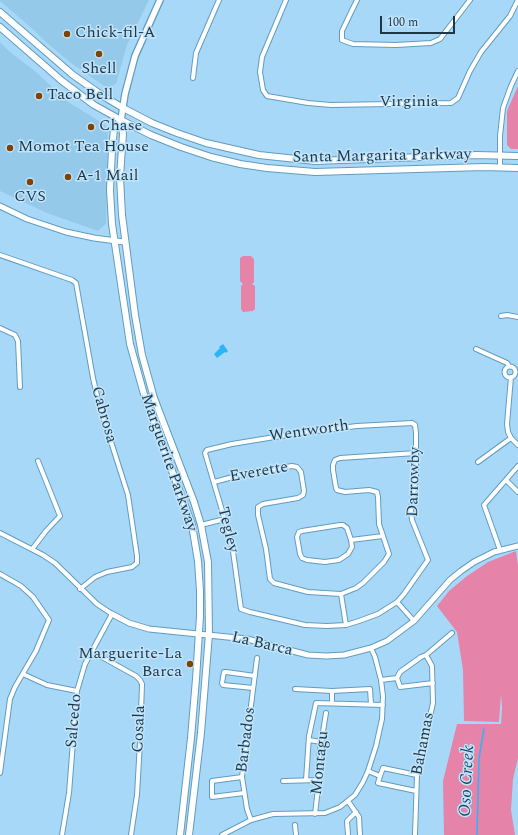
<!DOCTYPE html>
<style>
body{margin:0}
#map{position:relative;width:518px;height:835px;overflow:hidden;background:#a8d8f7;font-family:Spectral,serif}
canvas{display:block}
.scale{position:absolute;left:380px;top:16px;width:75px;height:18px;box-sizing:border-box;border:2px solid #1e3746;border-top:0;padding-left:5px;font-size:12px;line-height:14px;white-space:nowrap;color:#1e3746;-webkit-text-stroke:3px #c0e4fb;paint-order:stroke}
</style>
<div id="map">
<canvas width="518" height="835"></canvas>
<div class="scale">100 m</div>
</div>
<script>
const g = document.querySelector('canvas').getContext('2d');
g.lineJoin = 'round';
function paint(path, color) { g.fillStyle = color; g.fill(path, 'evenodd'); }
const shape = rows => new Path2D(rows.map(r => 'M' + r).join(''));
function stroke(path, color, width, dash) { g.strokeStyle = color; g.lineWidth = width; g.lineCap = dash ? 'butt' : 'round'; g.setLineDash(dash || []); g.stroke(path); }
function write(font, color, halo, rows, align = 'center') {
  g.font = font + ' Spectral,serif'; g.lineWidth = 3; g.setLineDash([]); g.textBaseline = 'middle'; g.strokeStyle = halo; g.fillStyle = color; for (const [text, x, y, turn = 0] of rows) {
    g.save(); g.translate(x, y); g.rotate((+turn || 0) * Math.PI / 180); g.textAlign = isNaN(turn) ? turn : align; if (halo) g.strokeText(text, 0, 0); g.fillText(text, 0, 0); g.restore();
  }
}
const built = shape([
 [0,0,149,0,127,45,116,84,107,88,71,63,46,42,35,31,0,1],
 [0,42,10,52,36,72,68,102,104,124,108,130,106,224,98,231,47,213,0,191]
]);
const green = shape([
 [518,86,518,149,511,149,507,145,507,111],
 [243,256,251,256,254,259,254,282,252,284,255,286,255,309,253,311,243,312,241,309,241,286,243,284,240,281,240,258],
 [516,551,518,566,518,758,513,779,511,810,515,835,444,835,443,781,457,724,501,724,502,708,501,694,499,722,464,721,463,670,457,632,437,606,449,591,467,576,488,562]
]);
const water = shape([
 [223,344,228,351,226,353,225,352,217,358,214,354,220,348,219,347]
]);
const stream = shape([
 [477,835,479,758,484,729]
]);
const minor = shape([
 [286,0,262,57,260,72,263,90,267,96,308,103,331,105,451,103,458,98,470,71,481,52,510,16,518,0],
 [357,0,342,31,342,40,353,44,396,45,431,43,440,39,470,0],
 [193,78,196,53,219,0],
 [500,167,500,136,503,108,511,86,518,71],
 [0,255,72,280,76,283,93,378,99,404,128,495,137,556,137,563,132,567,107,572,95,577,80,589],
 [501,316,507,315,518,317],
 [0,328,15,335,18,341,20,387],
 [476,349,507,363,509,366],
 '504.5 372a5.5 5.5 0 1 1 11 0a5.5 5.5 0 1 1-11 0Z',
 [511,377,507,424,508,432,511,438,518,445],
 [412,423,415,425,416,433,416,475,411,510,412,520,428,560,404,594,397,602,378,614,359,621,346,625,327,626,305,625,250,612,241,609,232,544,205,453,207,450,232,444,299,433,357,426,412,423],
 [478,462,511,438],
 [506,480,518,492],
 [214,482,248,473,292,466,297,467,301,472,304,491,303,495,298,498,263,504,258,507,258,515,266,549,270,579,274,583,308,592,341,594,356,588,363,583,384,562,389,554,379,524,378,497,377,492,369,490,345,492,337,490,336,488,333,470,333,465,335,460,340,458,416,453],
 [201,525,225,519],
 [0,533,43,555,55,563,97,604,112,614,85,664,77,691,69,793,62,835],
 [351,540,352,547,348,554,339,560,325,562,307,560,302,558,300,554,297,537,299,532,302,531,340,525,343,525,347,528,351,540,383,536],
 [33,548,46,531,60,516,38,461],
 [500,550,484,505,518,466],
 [0,574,21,586,33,597,49,620,36,651,15,687,10,699,0,773],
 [341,594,346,625],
 [397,602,414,621],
 [91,651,136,676,140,680,142,684,140,742,137,795,131,835],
 [23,674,47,685,77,691],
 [397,678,400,687,433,683],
 [381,680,397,678,400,672,421,657,426,655,452,633],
 [253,688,223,685,222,683,224,672,226,672,255,676],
 [295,689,332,691,370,689,371,704],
 [332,691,332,703],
 [309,740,321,742],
 [368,771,380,776,378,783,416,791],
 [380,776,383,768,417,775],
 [242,777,212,781,212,797,244,793],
 [306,780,309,736,316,703,383,705],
 [283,781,319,780],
 [348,801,359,817,360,835],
 [315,814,319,780,319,757,326,713],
 [251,820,247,809,242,777,257,658],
 [295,825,296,835],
 [222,835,251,820,273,814,325,813,340,807,355,795,363,782,368,771,376,746,382,719,383,696,381,680,375,657,371,648],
 [348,835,347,821,356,812],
 [415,835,417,775,433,703,432,666,426,655]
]);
const tertiary = shape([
 [0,206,27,219,66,232,94,238,124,242],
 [112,614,129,623,149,629,247,639,308,655,326,656,344,655,371,648,387,641,414,621,450,580,461,571,474,562,494,552,518,546]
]);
const secondary = shape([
 [121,120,125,94,135,56,160,0]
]);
const primary = shape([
 [0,12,73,75,103,96,123,108,152,123,177,133,206,143,259,155,315,161,476,155,518,156],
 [0,27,62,81,94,105,121,120,151,135,181,147,211,157,240,164,267,168,315,172,484,167,518,168],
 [121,120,114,129,112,150,110,190,112,224,130,344,145,398,192,525,198,561,200,591,200,616,196,679,191,738,180,835],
 [121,120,123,134,120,177,122,215,135,315,142,355,154,398,194,502,201,525,208,562,209,634,201,733,189,835]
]);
const markers = [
 [67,34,4,"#814303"],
 [99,54,4,"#814303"],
 [39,96,4,"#814303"],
 [91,127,4,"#814303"],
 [10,148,4,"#814303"],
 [68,177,4,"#814303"],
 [30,182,4,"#814303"],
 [190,664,4,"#814303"]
];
const poiNames = [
 ["Chick-fil-A",75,34],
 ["Shell",99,70,"center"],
 ["Taco Bell",47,96],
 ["Chase",99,127],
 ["Momot Tea House",18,148],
 ["A-1 Mail",76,177],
 ["CVS",30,198,"center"],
 ["Marguerite-La",182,655,"right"],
 ["Barca",182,673,"right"]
];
const streetNames = [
 ["Virginia",409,103],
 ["Santa Margarita Parkway",382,157,-1],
 ["Cabrosa",103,415,74],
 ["Wentworth",309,432,-8],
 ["Marguerite Parkway",168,463,71],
 ["Everette",259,473,-10],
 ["Darrowby",415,482,-88],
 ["Tegley",227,530,76],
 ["La Barca",262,645,13],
 ["Salcedo",75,721,-85],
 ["Cosala",140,729,-88],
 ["Barbados",247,740,-83],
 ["Bahamas",424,744,-79],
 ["Montagu",321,763,-84]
];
const waterNames = [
 ["Oso Creek",468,781,-87]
];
paint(built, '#94c9ea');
paint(green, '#e683a8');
paint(water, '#2db4f8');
stroke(stream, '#2db4f8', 1.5);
stroke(minor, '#609cc1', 6);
stroke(tertiary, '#609cc1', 7);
stroke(secondary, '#609cc1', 8);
stroke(primary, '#609cc1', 8);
stroke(minor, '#fff', 4);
stroke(tertiary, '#fff', 5);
stroke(secondary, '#fff', 5.5);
stroke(primary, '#fff', 6);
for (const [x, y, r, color] of markers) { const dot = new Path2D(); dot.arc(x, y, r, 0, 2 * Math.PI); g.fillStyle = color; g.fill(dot); stroke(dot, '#c0e4fb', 1.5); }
write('16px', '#1e3746', '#c0e4fb', poiNames, 'left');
write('16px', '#1e3746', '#c0e4fb', streetNames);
write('italic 17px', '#164965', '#c0e4fb', waterNames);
</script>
